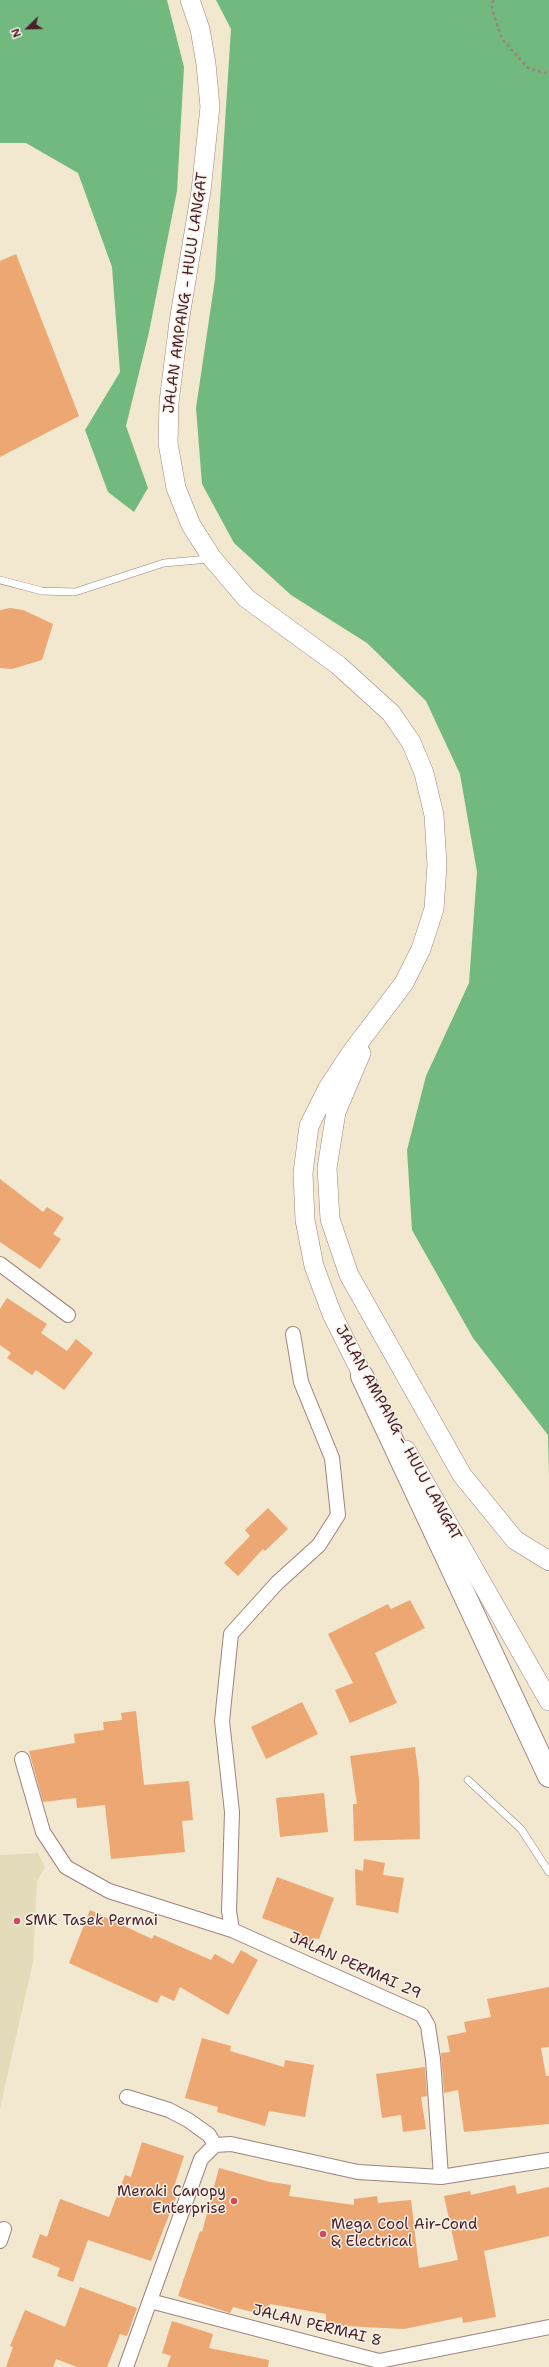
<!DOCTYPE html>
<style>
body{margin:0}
#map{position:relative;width:549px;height:2367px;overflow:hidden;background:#f2e7cf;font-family:"Shantell Sans",sans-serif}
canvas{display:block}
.north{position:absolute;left:8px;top:8px;width:40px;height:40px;-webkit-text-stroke:3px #f7f3e8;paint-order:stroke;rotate:247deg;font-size:11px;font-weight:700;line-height:16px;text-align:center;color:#4a1f2b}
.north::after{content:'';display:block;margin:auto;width:14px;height:18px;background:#4a1f2b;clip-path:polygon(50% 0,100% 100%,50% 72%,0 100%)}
</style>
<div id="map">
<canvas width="549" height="2367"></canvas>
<div class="north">N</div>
</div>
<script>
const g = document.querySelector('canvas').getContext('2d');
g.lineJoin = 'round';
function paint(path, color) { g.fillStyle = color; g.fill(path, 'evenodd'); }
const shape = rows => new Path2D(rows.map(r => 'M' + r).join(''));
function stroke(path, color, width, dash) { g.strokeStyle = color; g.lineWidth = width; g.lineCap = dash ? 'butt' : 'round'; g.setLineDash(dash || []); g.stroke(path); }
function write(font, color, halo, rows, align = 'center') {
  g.font = font + ' "Shantell Sans",sans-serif'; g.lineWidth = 3; g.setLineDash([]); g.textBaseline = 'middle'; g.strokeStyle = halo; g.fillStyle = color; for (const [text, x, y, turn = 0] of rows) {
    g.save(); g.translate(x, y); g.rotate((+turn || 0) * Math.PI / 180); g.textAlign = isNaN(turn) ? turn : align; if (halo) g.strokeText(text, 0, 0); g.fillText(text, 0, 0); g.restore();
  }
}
const built = shape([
 [38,1853,45,1867,37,1881,33,1961,0,2108,0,1855]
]);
const forest = shape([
 [0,0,167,0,184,67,177,191,149,332,126,426,148,488,134,512,108,492,85,430,120,372,112,267,78,173,26,143,0,143],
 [216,0,549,0,549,1476,548,1435,473,1338,412,1230,407,1150,426,1076,469,983,477,872,460,774,426,701,367,643,291,595,234,543,202,484,196,408,215,279,231,29]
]);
const building = shape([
 [16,254,79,416,0,457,0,261],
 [10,608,23,610,53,624,42,660,12,669,0,668,0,610],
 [0,1179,43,1212,47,1207,64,1218,53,1234,61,1239,40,1269,0,1242],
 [7,1298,47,1324,41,1333,67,1351,76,1339,93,1353,64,1390,36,1370,32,1375,7,1358,11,1353,0,1345,0,1309],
 [268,1508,288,1529,265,1551,263,1549,238,1576,224,1563,250,1536,245,1530],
 [410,1600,425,1628,375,1653,397,1703,350,1723,335,1690,353,1683,328,1634,388,1604,391,1609],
 [302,1702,318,1734,266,1759,251,1727],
 [136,1711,144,1785,189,1781,193,1820,182,1821,185,1852,111,1859,105,1805,77,1808,76,1798,43,1802,29,1751,75,1743,74,1734,104,1730,103,1722,122,1720,121,1713],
 [415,1747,419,1779,420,1839,354,1841,353,1804,357,1804,350,1756],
 [324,1793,328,1832,280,1837,276,1798],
 [364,1859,385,1863,383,1875,404,1878,398,1913,356,1905,355,1869,363,1871],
 [277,1877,334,1898,319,1939,314,1938,312,1946,293,1939,296,1931,262,1918],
 [90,1910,152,1939,154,1935,211,1960,215,1954,233,1964,241,1950,258,1960,228,2015,180,1987,174,2001,161,1995,157,2003,69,1963],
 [549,1987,549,2047,541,2048,546,2076,549,2076,549,2124,464,2132,458,2090,444,2093,441,2053,450,2052,447,2036,466,2032,464,2022,491,2017,487,1999],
 [202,2038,231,2046,230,2051,284,2067,285,2060,314,2065,305,2117,269,2111,265,2126,217,2112,218,2107,185,2098],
 [425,2067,427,2096,421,2097,426,2129,403,2132,401,2115,382,2118,376,2074],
 [142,2142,184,2156,172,2193,177,2195,151,2261,88,2240,73,2282,57,2276,60,2268,32,2257,40,2234,47,2237,60,2199,109,2217,125,2175,131,2177],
 [219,2168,270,2182,291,2185,289,2196,354,2205,354,2199,377,2196,378,2203,411,2200,419,2268,458,2260,444,2196,470,2191,471,2195,515,2185,517,2194,549,2187,549,2236,484,2251,496,2317,463,2323,462,2317,404,2329,326,2325,326,2314,270,2304,268,2316,233,2307,230,2313,178,2296,200,2231,202,2232],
 [80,2287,137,2308,127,2336,120,2334,107,2367,77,2367,56,2359,53,2367,6,2367,13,2347,10,2346,25,2310,65,2327],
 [172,2321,213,2334,209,2348,269,2360,268,2367,167,2367,171,2356,162,2353]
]);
const path = shape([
 [493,0,492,9,502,39,528,68,549,74]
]);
const lane = shape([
 [0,580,42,591,75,592,164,563,209,559],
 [468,1780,521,1829,549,1872]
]);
const street = shape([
 [0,1264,68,1315],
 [293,1334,301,1382,332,1458,338,1515,319,1545,277,1583,231,1634,222,1721,232,1812,229,1911,232,1930,422,2015,428,2026,433,2059,441,2177],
 [22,1759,43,1832,66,1867,109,1891,232,1930],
 [127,2097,169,2110,188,2120,209,2135,215,2145],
 [215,2145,231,2144,358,2172,441,2177,549,2160],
 [0,2241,4,2229],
 [150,2301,379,2361,549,2327],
 [126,2367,201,2159,215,2145]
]);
const secondary = shape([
 [190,0,200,29,206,64,210,107,201,191,179,322,169,402,168,443,176,488,191,525,212,558,246,598,338,665,391,713,411,742,424,773,434,815,437,865,434,909,421,949,404,983,351,1053,328,1088,309,1126,303,1173,305,1220,314,1266,332,1314,369,1388],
 [361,1053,336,1112,327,1168,330,1219,349,1275,462,1475,515,1540,549,1561],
 [406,1450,549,1701]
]);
const highway = shape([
 [362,1376,549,1776]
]);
const markers = [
 [17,1921,4,"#d1495b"],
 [234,2201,4,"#d1495b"],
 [323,2234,4,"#d1495b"]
];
const streetNames = [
 ["JALAN AMPANG - HULU LANGAT",186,293,-82],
 ["JALAN AMPANG - HULU LANGAT",398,1433,61],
 ["JALAN PERMAI 29",355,1966,24],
 ["JALAN PERMAI 8",317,2326,14]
];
const poiNames = [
 ["SMK Tasek Permai",25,1921],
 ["Meraki Canopy",226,2192,"right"],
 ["Enterprise",226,2209,"right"],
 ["Mega Cool Air-Cond",331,2225],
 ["& Electrical",331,2242]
];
paint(built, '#e4dbba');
paint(forest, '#72b97f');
paint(building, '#eca772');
stroke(lane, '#9e837d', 8);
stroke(street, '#9e837d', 16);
stroke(secondary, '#9e837d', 20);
stroke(highway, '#9e837d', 24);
stroke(path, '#9e837d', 2.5, [3, 3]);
stroke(lane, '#fff', 7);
stroke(street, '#fff', 14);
stroke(secondary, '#fff', 19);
stroke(highway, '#fff', 22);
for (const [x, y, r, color] of markers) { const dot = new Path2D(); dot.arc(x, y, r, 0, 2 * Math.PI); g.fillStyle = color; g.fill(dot); stroke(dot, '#f7f3e8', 1.5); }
write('15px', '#4a1f2b', '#f7f3e8', streetNames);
write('15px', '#4a1f2b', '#f7f3e8', poiNames, 'left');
</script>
